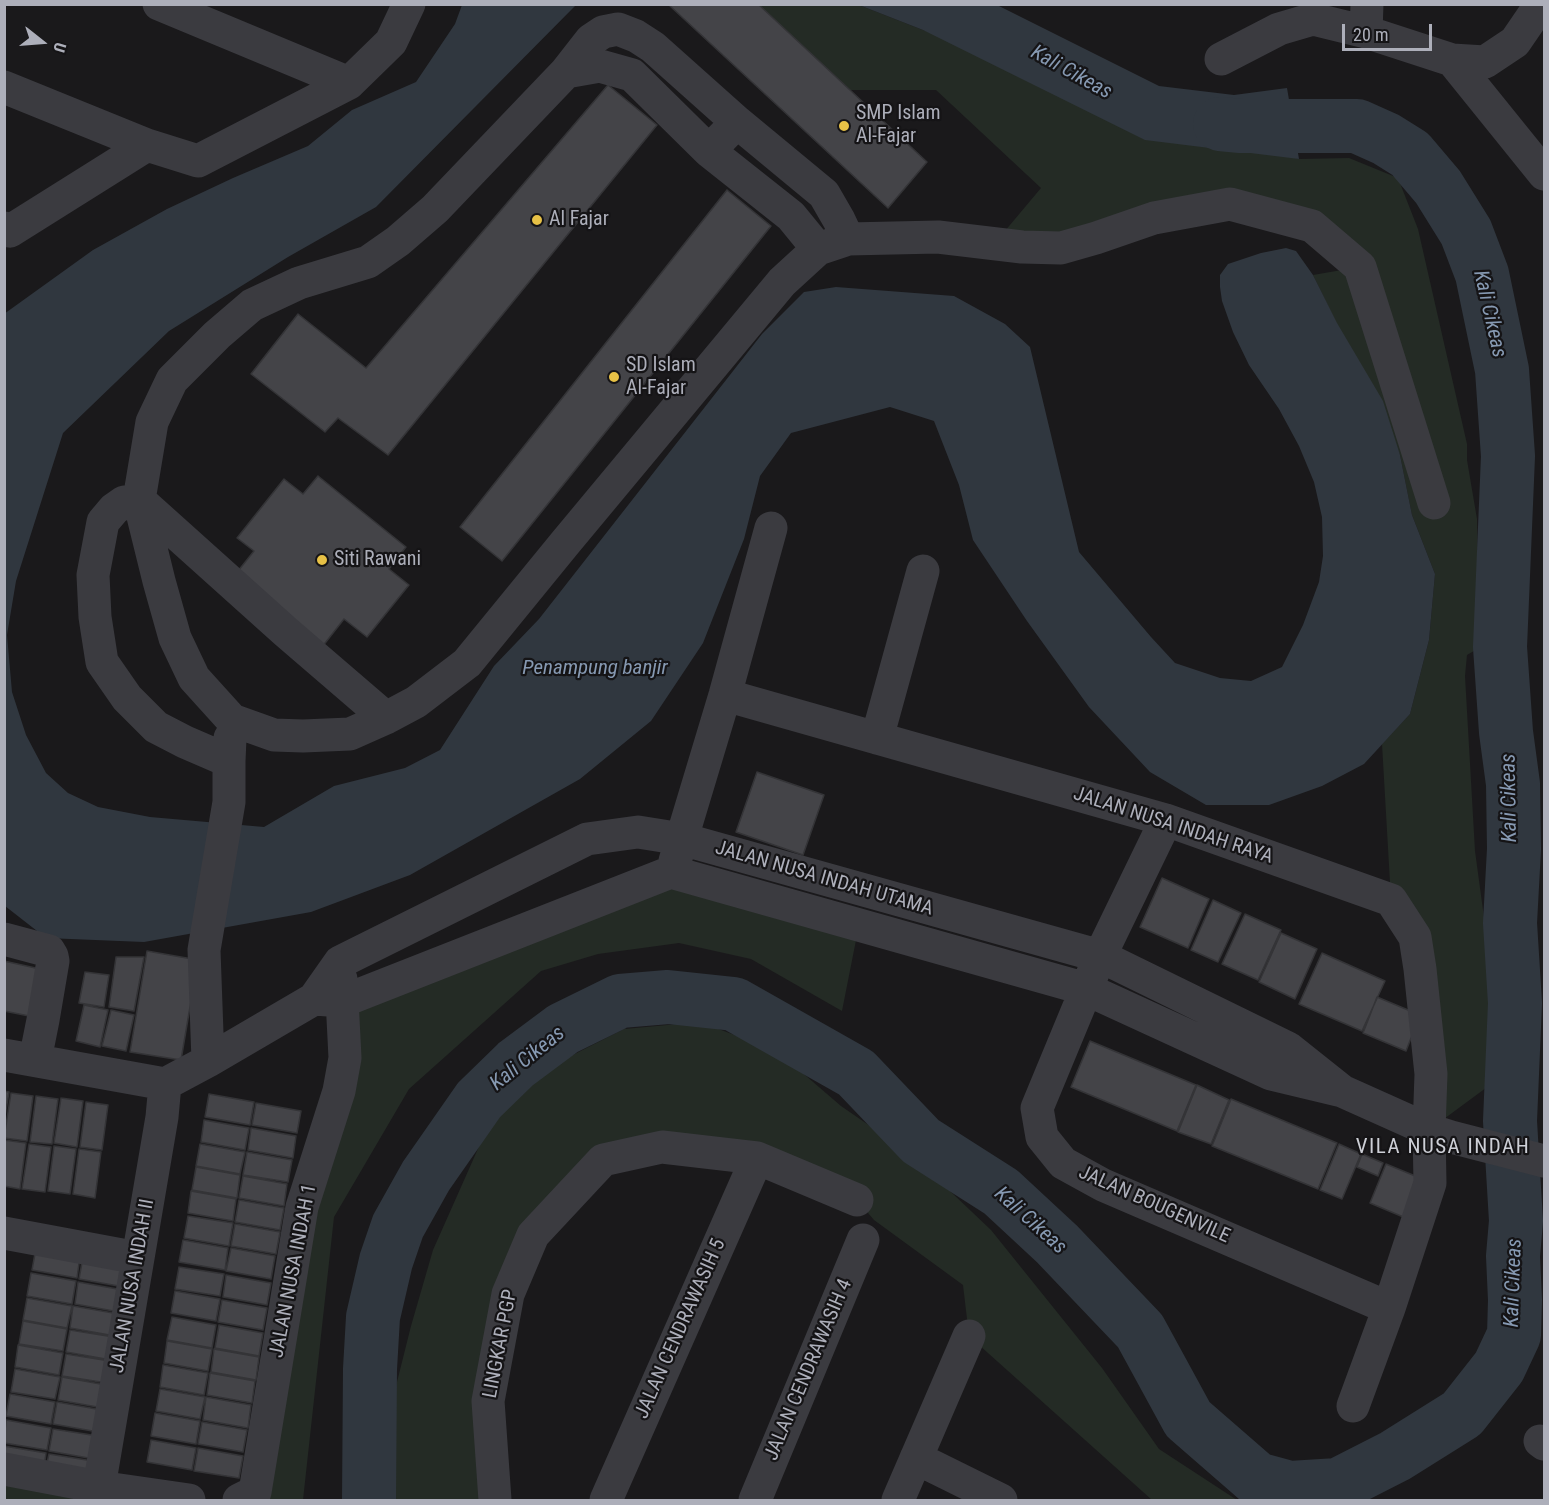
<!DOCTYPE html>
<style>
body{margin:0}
#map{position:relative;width:1549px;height:1505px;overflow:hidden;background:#1a191b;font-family:"Roboto Condensed",sans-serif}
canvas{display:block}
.frame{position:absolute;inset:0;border:6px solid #adafba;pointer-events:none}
.north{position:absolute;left:12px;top:12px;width:60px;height:60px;-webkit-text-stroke:4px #151416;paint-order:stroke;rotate:107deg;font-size:16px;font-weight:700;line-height:24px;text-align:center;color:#adafba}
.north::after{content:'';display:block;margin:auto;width:21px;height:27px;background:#adafba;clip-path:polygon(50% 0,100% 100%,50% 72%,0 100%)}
.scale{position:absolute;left:1342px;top:24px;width:90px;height:27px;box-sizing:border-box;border:3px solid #adafba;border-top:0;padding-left:8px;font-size:18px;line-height:21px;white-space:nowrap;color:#adafba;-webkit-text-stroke:4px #151416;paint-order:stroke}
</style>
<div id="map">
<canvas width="1549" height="1505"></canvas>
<div class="frame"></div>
<div class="north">U</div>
<div class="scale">20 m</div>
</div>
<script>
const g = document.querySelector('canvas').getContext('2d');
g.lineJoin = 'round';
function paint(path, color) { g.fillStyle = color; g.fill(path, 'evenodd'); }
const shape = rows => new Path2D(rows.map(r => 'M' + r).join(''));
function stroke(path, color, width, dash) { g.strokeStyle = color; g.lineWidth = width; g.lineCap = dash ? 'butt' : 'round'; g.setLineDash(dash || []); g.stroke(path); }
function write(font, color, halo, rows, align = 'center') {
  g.font = font + ' "Roboto Condensed",sans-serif'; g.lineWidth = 4.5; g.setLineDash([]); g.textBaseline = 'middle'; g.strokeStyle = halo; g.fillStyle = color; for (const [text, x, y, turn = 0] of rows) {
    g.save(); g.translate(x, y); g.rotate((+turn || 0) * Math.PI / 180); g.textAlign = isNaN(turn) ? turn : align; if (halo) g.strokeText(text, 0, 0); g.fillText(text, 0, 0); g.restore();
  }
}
const green = shape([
 [758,5,859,5,923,30,1299,159,1349,158,1398,178,1418,229,1467,444,1467,460,1477,519,1479,648,1467,655,1465,676,1475,851,1494,991,1494,1082,1429,1130,1431,1074,1391,900,1382,744,1410,714,1429,640,1435,574,1412,515,1400,455,1313,275,1359,267,1230,204,994,244,1041,188,936,90,850,90],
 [671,872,859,925,842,1011,751,959,679,943,598,954,541,971,409,1089,334,1217,303,1500,239,1500,343,1001],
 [700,1022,777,1051,841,1106,912,1155,991,1230,1102,1368,1159,1449,1237,1500,1152,1500,969,1336,963,1285,874,1220,857,1200,757,1158,603,1160,508,1294,495,1500,380,1500,380,1483,388,1418,411,1326,433,1250,489,1124,553,1065,624,1029],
 [4,1469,189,1500,5,1500]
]);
const water = shape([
 [462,5,576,5,376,207,288,257,169,331,63,433,16,581,7,635,12,692,26,735,46,773,68,793,98,807,150,817,264,827,334,786,405,768,440,750,494,666,539,619,762,334,804,292,836,287,954,296,1005,324,1030,347,1079,552,1151,637,1175,663,1220,678,1251,681,1282,667,1303,625,1319,582,1323,556,1322,517,1314,482,1299,446,1279,409,1249,365,1233,332,1222,301,1220,287,1220,275,1228,264,1261,253,1286,248,1296,251,1313,275,1337,323,1383,401,1400,455,1412,515,1435,574,1429,640,1410,714,1364,764,1322,786,1269,805,1206,805,1150,772,1089,707,1027,621,973,540,959,485,934,421,890,407,791,433,760,476,744,539,703,643,651,721,580,779,410,875,311,912,144,942,46,938,5,906,4,314,93,250,167,209,233,178,308,146,352,110,416,82,455,24],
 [859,5,997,5,1159,86,1234,95,1287,88,1299,159,1145,140,923,30]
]);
const river = shape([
 [369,1500,370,1369,373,1317,386,1261,398,1226,426,1176,479,1100,516,1064,563,1029,620,1001,668,997,734,1004,856,1073,921,1141,1001,1192,1057,1244,1140,1331,1188,1419,1257,1479,1290,1488,1338,1485,1395,1456,1462,1414,1499,1367,1514,1335,1515,1300,1513,1256,1516,1221,1510,1121,1515,1003,1510,923,1514,849,1513,784,1506,732,1500,647,1508,456,1502,370,1482,274,1466,232,1438,187,1410,154,1386,139,1357,126,1241,126,1220,124]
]);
const building = shape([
 [672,4,758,4,927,162,888,208,670,6,672,4],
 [608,85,657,125,388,455,338,418,325,432,251,374,298,314,366,368,608,85],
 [727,190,771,226,502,561,460,527,727,190],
 [318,476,406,547,389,569,409,585,367,637,344,619,322,647,234,576,254,551,237,538,284,479,303,494,318,476],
 [757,772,824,795,803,855,736,832,757,772],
 [1162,878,1209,899,1188,948,1140,927,1162,878],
 [1213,900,1241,913,1218,962,1191,950,1213,900],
 [1245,914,1281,930,1258,980,1222,964,1245,914],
 [1281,933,1317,949,1295,999,1259,982,1281,933],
 [147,951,198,960,181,1060,130,1052,147,951],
 [1322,953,1385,981,1362,1031,1299,1004,1322,953],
 [116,957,144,957,134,1011,109,1007,116,957],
 [4,961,49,971,39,1018,4,1011,4,961],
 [85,972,109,975,104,1007,79,1003,85,972],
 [1377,997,1420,1015,1406,1051,1363,1033,1377,997],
 [84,1005,108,1010,100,1047,76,1041,84,1005],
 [111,1010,134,1015,126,1051,102,1046,111,1010],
 [1090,1041,1196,1085,1177,1131,1071,1087,1090,1041],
 [1197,1085,1229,1100,1211,1144,1178,1132,1197,1085],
 [4,1091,9,1092,4,1122,4,1091],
 [11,1093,33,1096,27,1141,4,1138,11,1093],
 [209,1094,254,1102,250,1125,205,1117,209,1094],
 [36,1096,58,1099,52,1144,30,1142,36,1096],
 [61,1098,83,1101,77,1147,54,1143,61,1098],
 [1231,1099,1337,1143,1318,1189,1212,1146,1231,1099],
 [86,1102,108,1105,102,1150,80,1147,86,1102],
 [256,1103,301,1111,297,1133,252,1125,256,1103],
 [204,1120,249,1128,245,1150,201,1142,204,1120],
 [251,1128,296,1136,293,1158,248,1150,251,1128],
 [4,1140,26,1143,20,1189,4,1186,4,1140],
 [29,1144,51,1147,45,1192,22,1189,29,1144],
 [200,1144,245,1152,240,1174,196,1166,200,1144],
 [1339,1144,1361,1154,1342,1199,1320,1190,1339,1144],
 [54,1146,76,1149,70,1194,48,1191,54,1146],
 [79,1149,101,1152,95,1198,73,1194,79,1149],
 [247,1152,292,1160,288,1182,243,1175,247,1152],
 [1362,1154,1383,1163,1378,1176,1357,1167,1362,1154],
 [1386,1164,1425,1180,1408,1219,1370,1203,1386,1164],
 [196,1167,240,1175,237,1198,192,1190,196,1167],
 [243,1176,287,1184,284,1206,239,1198,243,1176],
 [191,1191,236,1199,233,1221,188,1213,191,1191],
 [239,1200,284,1208,280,1230,235,1222,239,1200],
 [188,1216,233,1223,229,1246,184,1238,188,1216],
 [235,1224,280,1232,276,1254,231,1246,235,1224],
 [183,1240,228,1248,225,1270,179,1262,183,1240],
 [36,1248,80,1256,77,1278,32,1270,36,1248],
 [231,1248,275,1256,271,1279,226,1271,231,1248],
 [83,1257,128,1264,124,1287,79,1279,83,1257],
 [179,1267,224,1274,220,1296,175,1289,179,1267],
 [31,1273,76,1281,72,1304,27,1296,31,1273],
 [226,1275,271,1283,267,1305,223,1297,226,1275],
 [78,1282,123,1290,119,1312,75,1304,78,1282],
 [175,1291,220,1299,216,1321,171,1313,175,1291],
 [27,1298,72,1306,67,1328,23,1320,27,1298],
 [222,1300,267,1308,263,1330,218,1322,222,1300],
 [73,1306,119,1314,115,1336,70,1328,73,1306],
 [172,1317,216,1325,212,1348,167,1340,172,1317],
 [23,1321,67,1329,63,1351,19,1344,23,1321],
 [219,1325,263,1333,259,1356,215,1348,219,1325],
 [70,1330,114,1337,111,1360,66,1352,70,1330],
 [167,1341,212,1349,208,1371,164,1363,167,1341],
 [18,1345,63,1353,59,1375,15,1367,18,1345],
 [214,1349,259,1357,256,1380,211,1372,214,1349],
 [66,1354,110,1361,107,1383,62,1376,66,1354],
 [163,1365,208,1373,204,1395,160,1387,163,1365],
 [15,1369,60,1377,55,1399,11,1392,15,1369],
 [210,1373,255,1381,252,1403,207,1395,210,1373],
 [62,1377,106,1385,103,1408,58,1400,62,1377],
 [160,1389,205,1397,200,1419,156,1411,160,1389],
 [10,1394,55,1402,51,1424,6,1416,10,1394],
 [206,1397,251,1405,248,1428,203,1420,206,1397],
 [57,1402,102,1410,98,1432,53,1424,57,1402],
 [155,1413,200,1421,196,1444,151,1436,155,1413],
 [6,1420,51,1428,47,1450,4,1443,6,1420],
 [202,1422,247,1430,243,1452,198,1444,202,1422],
 [53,1429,98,1436,94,1459,49,1451,53,1429],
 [151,1440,196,1448,192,1470,147,1462,151,1440],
 [4,1446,46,1453,43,1475,4,1469,4,1446],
 [198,1448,243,1456,239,1478,194,1471,198,1448],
 [49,1454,93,1461,90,1483,44,1476,49,1454]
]);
const minor = shape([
 [159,4,349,83],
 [1366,32,1367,4],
 [1221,59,1279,29,1313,19,1366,32,1452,60,1485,62,1515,42,1541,4],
 [1452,60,1544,174],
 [566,72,600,66,632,75,709,151,791,216,818,249,782,282,565,543,467,663,416,702,386,718,350,734,303,736,274,735,232,720,194,678,175,638,159,581,139,500,152,422,172,380,217,335,252,305,299,283,368,262,398,241,435,209,566,72,591,40,603,32,618,29,636,36,653,47,737,122,709,151],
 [4,87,147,145],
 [737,122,824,194,839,220,848,239],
 [4,228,10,231,147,145,198,161,349,83,391,42,409,4],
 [818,249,848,239,938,237,1022,247,1061,248,1096,238,1154,218,1230,204,1312,226,1360,267,1434,503],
 [139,500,124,502,114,509,103,522,93,575,95,617,102,662,127,698,156,727,185,742,229,761],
 [139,500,286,632,386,718],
 [725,695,1166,820,1391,900,1415,937,1420,969,1431,1074,1429,1130,1430,1183,1389,1308,1353,1406],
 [877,738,923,571],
 [1166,820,1100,956,1037,1108,1042,1137,1063,1163,1103,1185,1389,1308],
 [675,861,725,695,771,528],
 [4,939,49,951,52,956,53,961,43,1020,35,1060],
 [314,999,343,1001,671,872,1086,989,1271,1074,1342,1091,1429,1130,1451,1137,1544,1161],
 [4,1055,165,1084,208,1061,314,999,340,962,587,839,638,832,682,839,1100,956,1288,1048,1342,1091],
 [208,1061,204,950,229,802,229,761,230,738],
 [4,1233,138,1258],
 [1540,1441,1544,1444],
 [916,1458,1001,1500],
 [4,1469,99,1487,189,1500],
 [99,1487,162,1117,165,1084],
 [239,1500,255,1492,302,1207,339,1091,345,1058,341,979],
 [495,1500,488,1401,508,1294,533,1235,603,1160,662,1147,757,1158,857,1200],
 [606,1500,757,1158],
 [755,1500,863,1240],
 [898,1500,969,1336]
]);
const markers = [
 [844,126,6,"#e7c146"],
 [537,220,6,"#e7c146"],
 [614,377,6,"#e7c146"],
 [322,560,6,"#e7c146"]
];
const poiNames = [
 ["SMP Islam",856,114],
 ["Al-Fajar",856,137],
 ["Al Fajar",549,220],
 ["SD Islam",626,366],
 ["Al-Fajar",626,389],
 ["Siti Rawani",334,560]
];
const streetNames = [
 ["JALAN NUSA INDAH RAYA",1173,826,18],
 ["JALAN NUSA INDAH UTAMA",824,879,16],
 ["JALAN BOUGENVILE",1154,1205,24],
 ["JALAN NUSA INDAH 1",294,1271,-79],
 ["JALAN NUSA INDAH II",133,1286,-80],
 ["JALAN CENDRAWASIH 5",681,1329,-66],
 ["LINGKAR PGP",501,1344,-79],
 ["JALAN CENDRAWASIH 4",809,1370,-67]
];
const waterNames = [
 ["Kali Cikeas",1071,73,29],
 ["Kali Cikeas",1489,314,77],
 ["Penampung banjir",595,669],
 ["Kali Cikeas",1510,798,-91],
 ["Kali Cikeas",528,1059,-39],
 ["Kali Cikeas",1030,1221,42],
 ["Kali Cikeas",1514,1283,-88]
];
const neighbourhoodNames = [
 ["VILA NUSA INDAH",1443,1148]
];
paint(green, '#242b25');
paint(water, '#30373f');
stroke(river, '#30373f', 54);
paint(building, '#444448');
stroke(building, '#343437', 1.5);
stroke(minor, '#3b3b40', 33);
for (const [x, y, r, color] of markers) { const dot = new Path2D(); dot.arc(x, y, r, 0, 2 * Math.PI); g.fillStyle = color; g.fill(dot); stroke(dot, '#151416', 2); }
write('20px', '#adafba', '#151416', poiNames, 'left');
write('20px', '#adafba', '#151416', streetNames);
write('italic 21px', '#8699b2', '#151416', waterNames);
g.letterSpacing = '1.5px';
write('21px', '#cdcfd6', '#151416', neighbourhoodNames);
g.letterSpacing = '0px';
</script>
